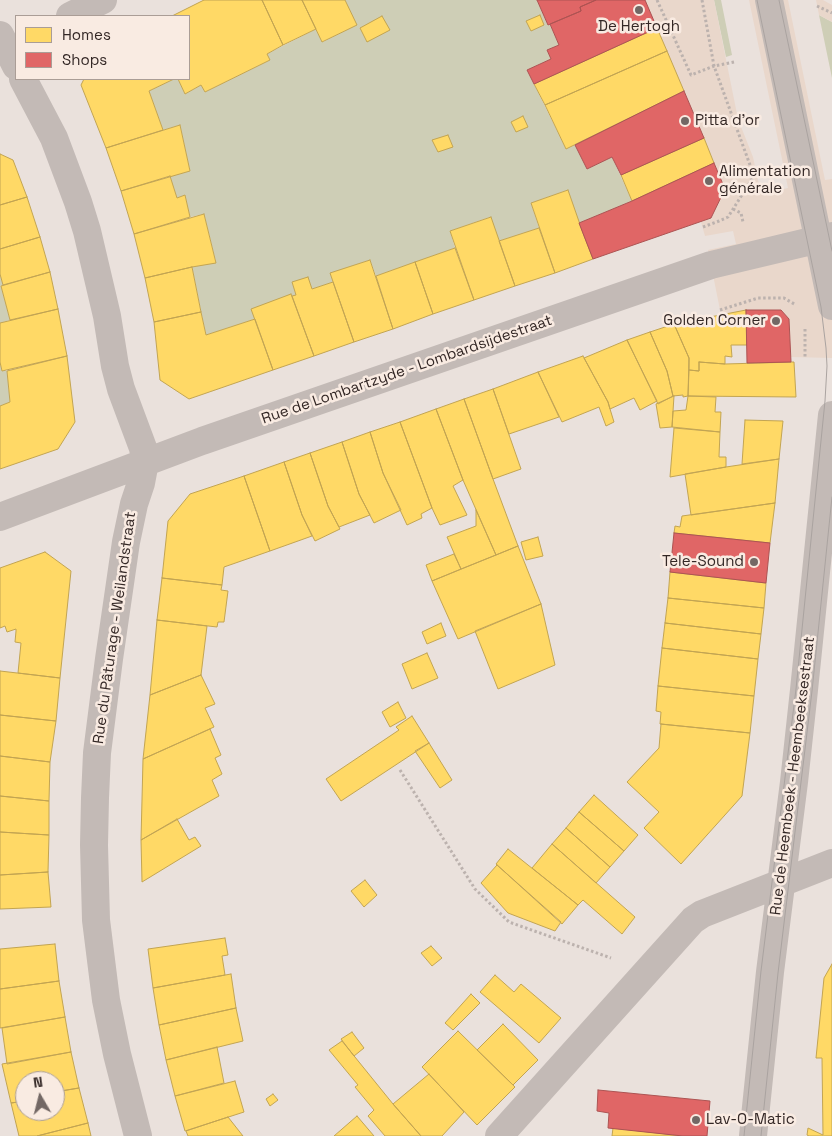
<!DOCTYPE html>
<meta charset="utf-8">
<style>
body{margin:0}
#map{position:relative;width:832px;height:1136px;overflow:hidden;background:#eae1dc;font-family:"Space Grotesk",sans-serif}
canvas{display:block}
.legend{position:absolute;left:15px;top:15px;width:175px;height:65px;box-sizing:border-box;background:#f9ebe2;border:1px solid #aa9d96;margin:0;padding:6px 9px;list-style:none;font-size:15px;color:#332725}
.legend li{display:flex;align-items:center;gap:10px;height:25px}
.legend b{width:25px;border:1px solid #aa9d96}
.north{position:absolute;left:15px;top:1071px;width:50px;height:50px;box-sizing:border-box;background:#f9ebe2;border:1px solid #aa9d96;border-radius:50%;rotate:352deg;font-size:14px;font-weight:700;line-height:20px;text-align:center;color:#332725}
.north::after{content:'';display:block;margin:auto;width:18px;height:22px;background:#736865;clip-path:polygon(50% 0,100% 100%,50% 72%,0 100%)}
</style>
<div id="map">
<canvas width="832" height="1136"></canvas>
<ul class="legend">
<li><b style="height:14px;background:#ffd966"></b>Homes</li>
<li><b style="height:14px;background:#e06666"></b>Shops</li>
</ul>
<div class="north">N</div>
</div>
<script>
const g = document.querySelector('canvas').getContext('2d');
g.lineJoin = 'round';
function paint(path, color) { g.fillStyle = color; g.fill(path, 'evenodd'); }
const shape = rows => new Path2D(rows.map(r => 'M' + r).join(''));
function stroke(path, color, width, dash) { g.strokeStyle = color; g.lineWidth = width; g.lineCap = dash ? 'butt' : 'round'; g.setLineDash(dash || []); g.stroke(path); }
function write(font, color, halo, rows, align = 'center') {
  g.font = font + ' "Space Grotesk",sans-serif'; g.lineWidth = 5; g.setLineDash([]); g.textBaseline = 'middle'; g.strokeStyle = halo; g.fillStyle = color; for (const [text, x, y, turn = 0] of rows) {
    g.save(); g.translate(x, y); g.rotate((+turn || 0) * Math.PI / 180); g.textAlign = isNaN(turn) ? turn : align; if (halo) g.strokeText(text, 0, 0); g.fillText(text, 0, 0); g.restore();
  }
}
const green = shape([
 [345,0,537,0,548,25,550,24,559,45,547,50,551,59,527,70,566,149,575,145,587,169,612,157,632,201,579,223,568,190,531,203,539,228,499,241,490,217,450,231,455,248,376,276,370,260,331,273,333,282,312,289,292,282,296,295,292,296,291,295,255,319,206,335,192,267,216,262,204,214,190,217,185,195,177,198,170,176,190,171,180,125,163,130,149,91,174,79,178,79,185,94,201,85,205,92,270,60,267,54,316,29,323,42,356,25],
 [714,0,721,0,732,55,726,57],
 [819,15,832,22,832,78],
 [0,274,3,285,1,286,10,320,0,323],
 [0,362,2,371,7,371,10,402,0,406]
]);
const plaza = shape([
 [645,0,714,0,738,119,753,157,761,194,788,188,749,0,788,0,825,180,832,179,832,358,791,357,789,319,781,310,721,315,708,250,736,244,733,231,705,236,701,222,711,218,725,188],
 [816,0,823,0,832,5,832,22,819,15]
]);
const homes = shape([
 [204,0,262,0,283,45,267,54,270,60,205,92,201,85,185,94,178,79,189,79,189,16,172,16,204,0],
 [262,0,302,0,316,29,283,45,262,0],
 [302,0,345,0,357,25,322,42,302,0],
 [540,15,544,25,531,31,526,21,540,15],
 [382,16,390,30,367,42,360,28,382,16],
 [657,28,667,51,545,105,534,84,657,28],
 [667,51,684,91,566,149,545,105,667,51],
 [84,79,174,79,149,91,163,130,106,148,81,85,84,79],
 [523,116,528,127,516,132,511,122,523,116],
 [180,125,190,171,121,191,106,148,180,125],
 [448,135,453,147,438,152,432,140,448,135],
 [704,138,714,163,632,201,621,175,704,138],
 [0,154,13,160,27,197,0,205,0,154],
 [170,176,177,198,185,195,190,217,134,234,121,191,170,176],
 [568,190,583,233,593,259,555,273,531,203,568,190],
 [27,197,40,237,0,249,0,205,27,197],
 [204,214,216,263,192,267,145,278,134,234,204,214],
 [491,217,515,286,474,300,450,231,491,217],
 [539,228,555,273,515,286,499,241,539,228],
 [40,237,50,272,3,285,0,274,0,249,40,237],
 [455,248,474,300,433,314,415,262,455,248],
 [370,260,393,329,354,342,330,273,370,260],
 [415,262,433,314,393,329,376,276,415,262],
 [192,267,201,312,154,322,145,278,192,267],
 [50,272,58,309,10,320,1,286,50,272],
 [308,277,312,289,333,282,354,342,314,356,292,296,296,295,292,282,308,277],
 [291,294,314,356,273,370,251,309,291,294],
 [58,309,67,356,2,371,0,362,0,323,58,309],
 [746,310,747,345,731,345,732,357,725,356,725,364,699,362,699,371,689,370,689,358,674,324,746,310],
 [201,312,206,335,255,319,273,370,189,399,160,380,154,322,201,312],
 [674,324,689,358,688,396,683,397,683,395,673,396,667,371,650,332,674,324],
 [650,332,667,371,673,396,658,404,627,340,650,332],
 [627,340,657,401,640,410,634,398,610,409,608,402,584,358,627,340],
 [67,356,75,422,58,449,0,469,0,406,10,402,7,371,67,356],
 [583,356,608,402,610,409,614,422,606,426,599,407,562,422,538,372,583,356],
 [699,362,725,364,794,362,796,397,688,396,689,370,699,371,699,362],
 [538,372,559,417,509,434,493,389,538,372],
 [493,389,521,469,493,479,464,399,493,389],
 [674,396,672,427,660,428,656,404,674,396],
 [688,396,716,397,715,412,721,412,720,432,672,427,673,411,686,410,688,396],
 [464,399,493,479,518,546,496,555,463,480,436,409,464,399],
 [436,409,463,480,453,486,467,515,440,525,432,508,400,422,436,409],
 [745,420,783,421,779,459,742,464,745,420],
 [400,422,432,508,421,514,422,518,407,525,383,473,370,432,400,422],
 [674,428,720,432,719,457,726,457,726,467,670,477,674,428],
 [370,432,383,473,401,510,374,523,359,494,342,442,370,432],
 [342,442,359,494,370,515,339,527,328,506,310,453,342,442],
 [310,453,328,506,340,529,315,541,302,515,284,462,310,453],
 [779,459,775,503,691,515,685,474,726,467,779,459],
 [284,462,302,515,312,536,270,551,244,476,284,462],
 [244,476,270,551,224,567,222,585,162,578,168,521,190,494,244,476],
 [775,503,770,543,674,533,675,526,680,527,682,516,775,503],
 [476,510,496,555,461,569,447,537,476,526,476,510],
 [538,537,543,556,526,560,521,542,538,537],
 [518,546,541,604,458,639,432,581,518,546],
 [45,552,71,571,60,678,18,673,21,643,15,642,16,631,16,629,7,632,5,626,0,628,0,568,45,552],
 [454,554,461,569,432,581,426,565,454,554],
 [670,572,766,583,764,608,668,598,670,572],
 [162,578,222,585,221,590,228,591,224,622,218,622,217,627,157,620,162,578],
 [668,598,764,608,761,634,665,623,668,598],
 [541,604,555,665,498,689,475,631,541,604],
 [157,620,207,626,201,675,150,695,157,620],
 [441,623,446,636,427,644,422,632,441,623],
 [665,623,761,634,758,659,662,648,665,623],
 [662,648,758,659,754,696,658,686,662,648],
 [427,653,438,678,412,689,402,664,427,653],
 [0,671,60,678,56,721,0,715,0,671],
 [201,675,215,704,205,708,214,727,143,759,150,695,201,675],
 [658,686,754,696,750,733,660,724,661,712,656,711,658,686],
 [398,702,406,718,390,727,382,712,398,702],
 [0,715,56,721,50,762,0,756,0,715],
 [412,716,429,743,341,801,326,779,399,730,396,727,412,716],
 [661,724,750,733,742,796,681,864,644,828,659,812,627,782,659,748,661,724],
 [210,729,221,755,215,758,222,774,212,780,219,796,141,840,143,759,210,729],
 [429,743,452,780,440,788,415,751,429,743],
 [0,756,50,762,49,801,0,796,0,756],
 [594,795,638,835,624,851,579,812,594,795],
 [0,796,49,801,49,835,0,832,0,796],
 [579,812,624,851,610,867,566,828,579,812],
 [177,819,189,840,195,837,201,846,142,882,141,840,177,819],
 [566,828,610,867,596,883,552,844,566,828],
 [0,832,49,835,48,872,0,875,0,832],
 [552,844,635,917,622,934,583,900,578,905,532,868,552,844],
 [508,849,578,905,562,924,496,864,508,849],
 [497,865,561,922,555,931,508,913,481,883,497,865],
 [48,872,51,907,0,909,0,875,48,872],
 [365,880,377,895,364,907,351,891,365,880],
 [225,938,228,955,222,956,225,975,153,988,148,949,225,938],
 [55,944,59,981,0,989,0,949,55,944],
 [431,946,442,958,432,966,421,953,431,946],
 [832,964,832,1136,809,1136,807,1135,808,1128,823,1135,822,1058,816,1058,824,978,832,964],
 [231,974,236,1008,159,1025,153,988,231,974],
 [495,975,514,992,521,984,561,1018,539,1043,480,992,495,975],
 [59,981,65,1017,0,1028,0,989,59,981],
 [471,994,480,1003,453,1030,445,1023,471,994],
 [236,1008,243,1041,166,1060,159,1025,236,1008],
 [65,1017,71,1052,7,1064,2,1028,65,1017],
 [503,1024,538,1060,513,1085,477,1050,503,1024],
 [458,1031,515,1087,477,1125,422,1067,458,1031],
 [352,1032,364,1048,354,1056,341,1039,352,1032],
 [342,1041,393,1104,421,1136,385,1136,368,1116,374,1110,355,1087,358,1085,329,1050,342,1041],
 [217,1047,224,1083,175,1096,166,1060,217,1047],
 [71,1052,79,1088,55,1092,55,1081,25,1081,25,1101,11,1103,2,1064,71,1052],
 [429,1074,464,1112,442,1136,421,1136,393,1104,429,1074],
 [235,1081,244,1112,185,1131,175,1096,235,1081],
 [79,1088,88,1123,37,1136,19,1136,11,1103,25,1101,25,1111,55,1111,55,1092,79,1088],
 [273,1094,278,1100,270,1106,266,1099,273,1094],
 [357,1116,374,1136,334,1136,357,1116],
 [228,1117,243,1136,188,1136,186,1131,228,1117],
 [88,1123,91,1136,37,1136,88,1123],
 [613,1128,683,1136,612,1136,613,1128]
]);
const shops = shape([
 [537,0,596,0,580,7,581,11,548,25,537,0],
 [596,0,645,0,657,28,534,84,527,70,551,59,547,50,559,45,550,24,581,11,580,7,596,0],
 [684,91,704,138,621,175,612,157,587,169,575,145,684,91],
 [714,163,725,189,711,218,593,259,579,223,632,201,714,163],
 [746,310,781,310,789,319,791,362,747,363,746,310],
 [674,533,770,543,766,583,670,572,674,533],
 [598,1090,710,1101,707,1136,683,1136,608,1128,609,1113,597,1111,598,1090]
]);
const path = shape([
 [657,0,691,75,714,66,754,176,757,175],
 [702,0,714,66,734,62],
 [817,6,832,13],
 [733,209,741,213,743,222],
 [703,227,719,221,728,217,754,176],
 [720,310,758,298,784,298,796,305],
 [805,329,805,357],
 [400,770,475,889,509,922,611,958]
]);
const minor = shape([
 [769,0,832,306],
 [70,16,103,0],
 [0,35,16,66],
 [23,79,54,138,78,202,87,231,107,316,115,366,121,389,143,448,145,462,141,483,134,504,126,542,109,659,97,753,95,798,94,845,96,920,106,1000,117,1054,138,1136],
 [0,517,202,441,711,265,832,236],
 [499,1136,693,920,702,914,832,863],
 [753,1136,770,972,794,782,804,690,832,415]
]);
const tram = shape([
 [779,0,832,251],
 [744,1136,761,971,796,689,825,401,827,366,826,348,821,307,757,0],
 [761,1136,778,973,812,691,832,497]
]);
const markers = [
 [639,10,5,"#736865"],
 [685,121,5,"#736865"],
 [709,181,5,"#736865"],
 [776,321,5,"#736865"],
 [754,562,5,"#736865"],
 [696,1120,5,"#736865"]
];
const poiNames = [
 ["De Hertogh",639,27,"center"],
 ["Pitta d'or",695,121],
 ["Alimentation",719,172],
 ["générale",719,189],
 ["Golden Corner",766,321,"right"],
 ["Tele-Sound",744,562,"right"],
 ["Lav-O-Matic",706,1120]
];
const streetNames = [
 ["Rue de Lombartzyde - Lombardsijdestraat",407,370,-19],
 ["Rue du Pâturage - Weilandstraat",115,628,-82],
 ["Rue de Heembeek - Heembeeksestraat",793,776,-83]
];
paint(green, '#ceceb6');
paint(plaza, '#e9d7cb');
paint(homes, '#ffd966');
stroke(homes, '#c2a452', 1);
paint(shops, '#e06666');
stroke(shops, '#ac5352', 1);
stroke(path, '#bcb2ae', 3, [2.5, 2.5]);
stroke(minor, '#c3bab6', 28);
stroke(tram, '#aaa3a0', 1);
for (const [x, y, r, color] of markers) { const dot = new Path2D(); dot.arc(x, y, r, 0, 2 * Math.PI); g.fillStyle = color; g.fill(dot); stroke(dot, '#f9ebe2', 2); }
write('15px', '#332725', '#f9ebe2', poiNames, 'left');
write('15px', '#332725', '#f9ebe2', streetNames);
</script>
